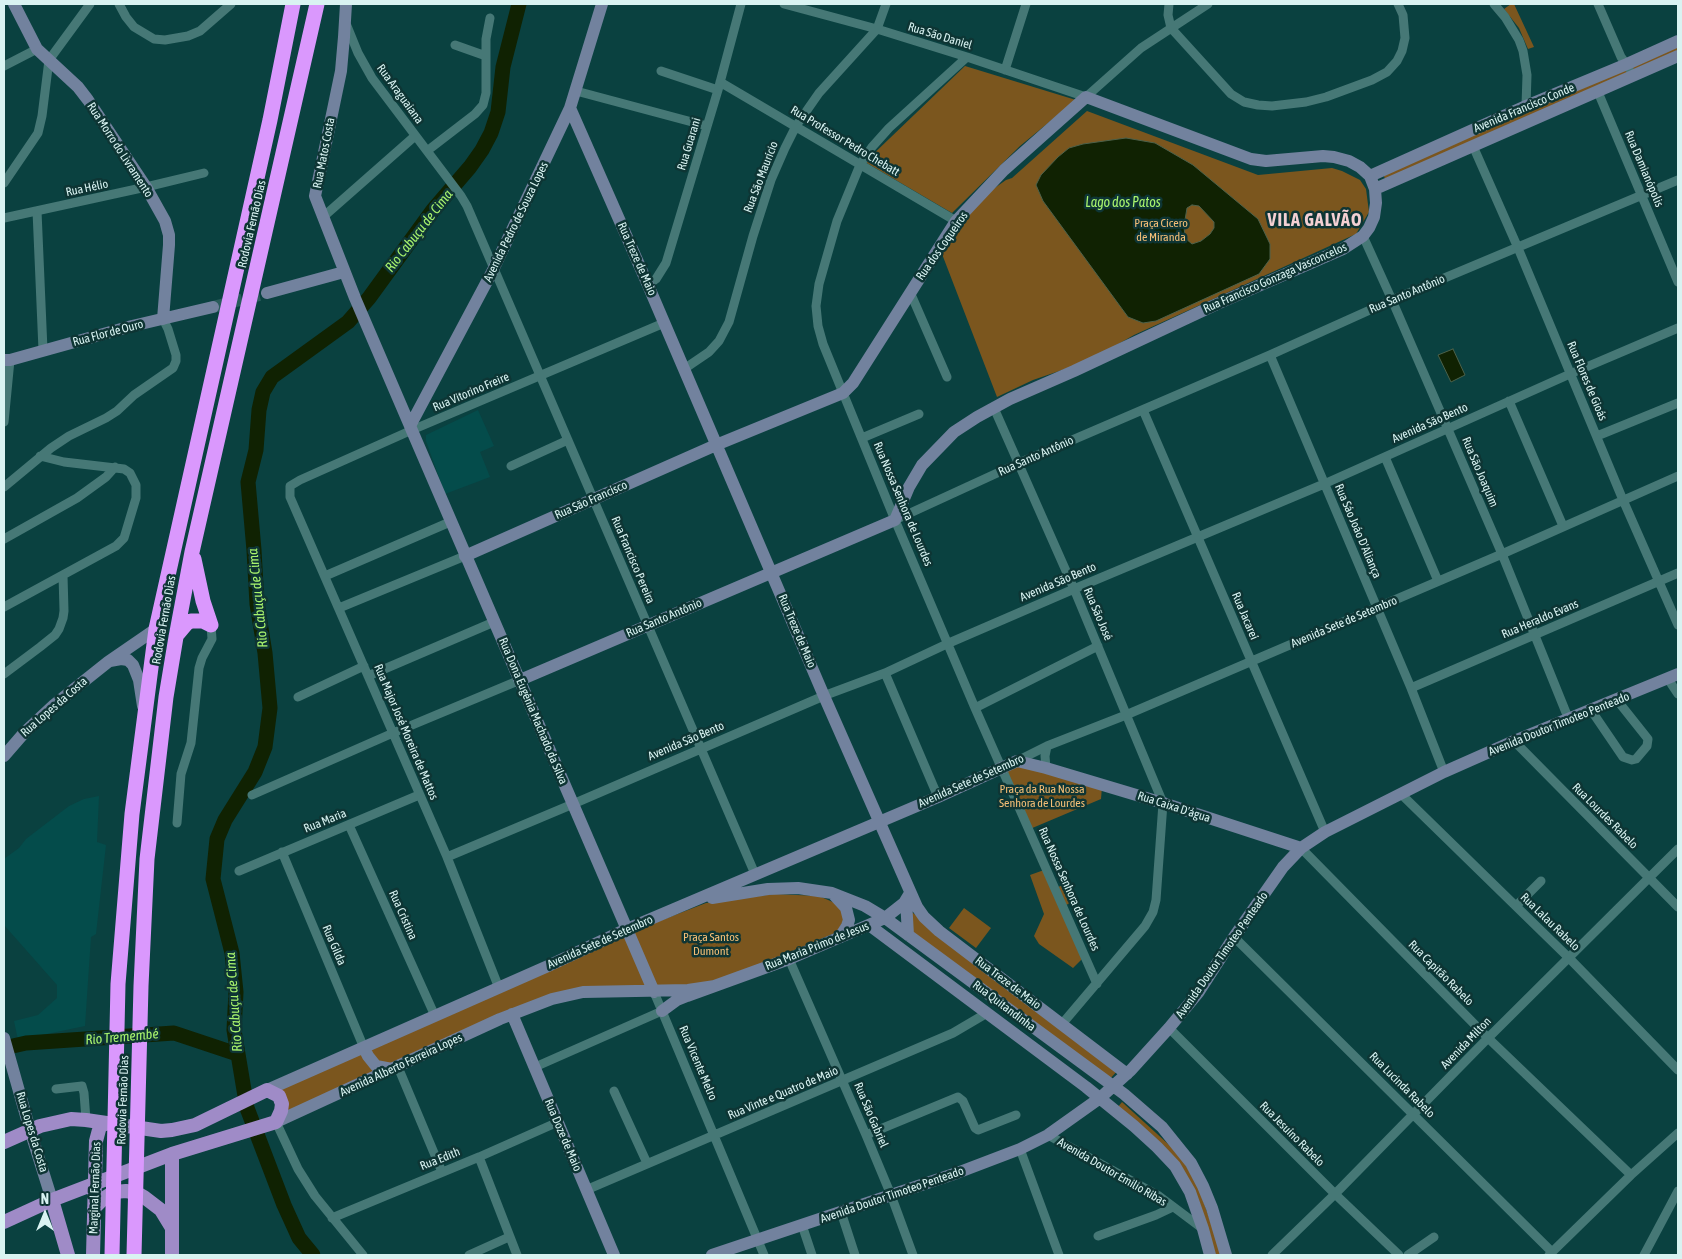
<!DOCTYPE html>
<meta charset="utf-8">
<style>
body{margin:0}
#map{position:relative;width:1682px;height:1259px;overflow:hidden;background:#0a4140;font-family:"Asap Condensed",sans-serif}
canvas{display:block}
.frame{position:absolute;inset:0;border:5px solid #d9f3f2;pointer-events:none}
.north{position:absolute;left:20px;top:1189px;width:50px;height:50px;-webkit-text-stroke:4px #0e3534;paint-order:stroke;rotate:0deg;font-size:14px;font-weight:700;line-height:20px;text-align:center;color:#d9f3f2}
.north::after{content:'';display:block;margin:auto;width:18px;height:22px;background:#d9f3f2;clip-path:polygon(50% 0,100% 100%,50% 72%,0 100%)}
</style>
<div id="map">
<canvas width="1682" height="1259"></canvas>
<div class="frame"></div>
<div class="north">N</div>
</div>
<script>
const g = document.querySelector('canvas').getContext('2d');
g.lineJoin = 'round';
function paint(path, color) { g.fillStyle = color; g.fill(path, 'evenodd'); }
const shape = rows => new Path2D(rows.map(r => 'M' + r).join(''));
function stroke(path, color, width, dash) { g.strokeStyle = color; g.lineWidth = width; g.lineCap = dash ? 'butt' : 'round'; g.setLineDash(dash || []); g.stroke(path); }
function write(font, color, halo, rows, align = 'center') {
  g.font = font + ' "Asap Condensed",sans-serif'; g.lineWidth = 5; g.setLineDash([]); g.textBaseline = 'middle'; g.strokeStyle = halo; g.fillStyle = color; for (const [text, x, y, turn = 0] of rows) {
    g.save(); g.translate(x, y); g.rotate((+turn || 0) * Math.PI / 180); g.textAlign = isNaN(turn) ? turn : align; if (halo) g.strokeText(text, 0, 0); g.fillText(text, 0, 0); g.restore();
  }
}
const built = shape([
 [478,410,494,446,480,452,490,477,445,494,426,441,426,435],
 [99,796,97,842,106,845,96,934,91,937,85,1026,18,1040,14,1021,38,1015,57,998,57,985,4,925,4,859,19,848,26,839,69,806,84,799]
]);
const green = shape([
 [1511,4,1514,4,1534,47,1528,49,1519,28,1504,9],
 [1678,44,1678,52,1386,181,1383,174],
 [965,66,1076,100,1020,146,952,213,865,162],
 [1087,111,1258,175,1332,168,1342,171,1360,180,1366,189,1369,212,1356,234,1134,335,1106,351,1068,368,1033,380,997,397,942,254,967,217,989,192,1006,180,1012,178],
 [1021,764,1102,787,1101,799,1030,829,1005,772],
 [1044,870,1083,958,1073,968,1039,944,1034,936,1044,914,1030,875],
 [1069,883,1076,902,1065,905,1058,887],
 [774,894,819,896,835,903,846,916,837,932,719,983,558,993,285,1114,277,1090,644,927,706,903],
 [964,908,991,928,976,948,949,928],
 [909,910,1119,1069,1108,1081,909,935],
 [1122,1102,1178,1153,1197,1183,1222,1255,1212,1255,1190,1187,1117,1108]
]);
const water = shape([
 [1126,138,1155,143,1193,165,1258,219,1270,244,1270,259,1259,274,1156,321,1143,323,1128,317,1043,201,1036,185,1041,175,1058,157,1069,148,1083,144,1126,138],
 [1192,205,1199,206,1214,222,1214,228,1210,234,1201,241,1192,244,1185,238,1184,226,1187,208,1192,205],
 [1453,349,1465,375,1451,382,1438,355,1453,349]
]);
const river = shape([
 [4,1048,26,1043,174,1033,237,1054],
 [313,1255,299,1238,284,1205,247,1108,234,1030,236,992,232,953,213,879,217,839,225,820,255,772,265,747,270,708,265,653,257,604,254,550,248,482,256,450,259,410,263,392,272,377,348,322,369,298,433,210,470,167,482,150,491,133,498,112,503,67,519,4]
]);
const secondaryTunnel = shape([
 [213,307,267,293]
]);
const street = shape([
 [119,4,126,17,134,27,154,39,165,40,188,36,200,31,231,4],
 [784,4,877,29,967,57,1086,97,1141,48,1208,4],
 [1169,4,1168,15,1171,28,1231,94,1244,102,1258,105,1272,106,1306,102,1326,97,1372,80,1387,72,1397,61,1402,51,1405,38,1403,15,1398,4],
 [1494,4,1505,17,1519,40,1523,51,1527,75,1526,106],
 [1598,4,1621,57,1629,68],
 [347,26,358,53,372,78,461,196,467,206,755,874],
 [455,45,486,56],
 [967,57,889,128,872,147,860,165,837,221,819,284,816,306,818,326,823,344,895,520,975,708,1097,984],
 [4,66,37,49],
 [1005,70,1026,4],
 [661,71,718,90],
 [720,82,956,221],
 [576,91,707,126],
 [1598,92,1678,282],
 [1473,146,1518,248,1623,500,1678,625],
 [427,151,475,114,483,105,486,93,486,39,490,18],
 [4,183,38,133,42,116,49,60,90,4],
 [37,211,43,350],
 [323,217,415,136],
 [4,218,146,187,204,173],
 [1363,236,1392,300,1502,554,1569,720],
 [648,285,656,279,666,263,718,90,741,4],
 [910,292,947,377],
 [1270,355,1411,688,1444,772],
 [684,369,709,352,719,341,729,322,753,236,771,180,785,148,796,126,819,93,877,29,886,4],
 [1509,401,1563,526],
 [994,408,1074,589,1163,803,1156,900,1153,912,1145,926,1062,1024],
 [1143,410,1325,832],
 [4,422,10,360],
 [1597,436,1678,403],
 [862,438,919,414],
 [1385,457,1438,581],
 [511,466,568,440],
 [4,487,51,448,69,436,106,418,117,411,134,395,173,368,176,361,176,355,168,329,163,319],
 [895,520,1019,463,1270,355,1392,300,1678,180],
 [4,539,77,498,106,477,115,467],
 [325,576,450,522],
 [4,607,116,546,124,538,136,498,136,485,130,473,124,469,64,462,40,456],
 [339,608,465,556],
 [885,673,938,797],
 [4,674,40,647,55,635,59,629,63,618,64,611,63,575],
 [368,676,494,622],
 [1668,679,1678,694],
 [1411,688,1678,573],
 [298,697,364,666],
 [975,708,1098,646],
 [1591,710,1623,757,1632,760,1636,759,1647,746,1648,739,1617,700],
 [1514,741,1678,907],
 [1017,761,1047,746,1126,715,1502,554,1678,476],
 [1046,768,1045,756,1047,746],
 [1401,794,1569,958,1678,1070],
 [252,795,393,733,520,680],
 [177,823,181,774,191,743,199,668,202,658,212,639,211,625],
 [349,825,435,1016],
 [1301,848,1488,1038,1631,1175],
 [282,852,364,1048],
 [447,857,573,804,826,695,885,673,949,643,1074,589,1324,484,1570,374,1678,328],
 [239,871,419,795],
 [1516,906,1541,881],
 [1234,937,1552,1252],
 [789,959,866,1135,891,1195,913,1255],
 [499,988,447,857,290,497,290,486,300,480,412,430,664,323],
 [654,992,764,1255],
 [1169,1028,1335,1194,1399,1255],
 [398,1067,442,1172],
 [535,1067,662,1011],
 [56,1089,82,1086,84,1093,86,1120],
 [614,1091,647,1163],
 [276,1122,298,1169,315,1196,363,1255],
 [866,1135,958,1097,963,1101,975,1128,978,1130,1016,1115],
 [1048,1135,1159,1196,1203,1229],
 [1020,1149,1059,1255],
 [479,1157,517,1255],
 [586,1190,953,1033,987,1013],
 [841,1212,855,1255],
 [332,1218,479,1157,558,1122],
 [802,1225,812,1255],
 [1098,1236,1156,1215,1173,1207],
 [469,1255,509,1237],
 [1272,1255,1335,1194,1488,1038,1678,849],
 [1408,1255,1434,1237],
 [1549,1255,1631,1175,1678,1133],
 [1644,1255,1678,1191]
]);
const secondary = shape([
 [14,4,37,49,78,87,88,100,146,187,165,221,169,235,169,245,163,319],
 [346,4,344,37,341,71,315,196,355,298,410,426],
 [602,4,570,108,493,270,410,426,654,992],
 [570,108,648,285,824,696,917,907,924,917,939,931,1127,1074],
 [1370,176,1526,106,1627,64,1678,41],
 [1375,189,1678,56],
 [267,293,344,272],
 [4,360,10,360,132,326,213,307],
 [465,556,716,445,843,393,853,383,956,221,1004,170,1086,97,1251,159,1266,161,1323,156,1334,157,1349,161,1360,167,1370,176,1375,189,1376,203,1374,217,1369,228,1363,236,1343,249,1217,304,1074,371,1010,399,977,417,954,432,922,465,909,487,895,520,520,680],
 [110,661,121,659,128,660,133,665,139,680,143,706],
 [4,756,24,733,54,705,108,662,156,629],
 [834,895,846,908,849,920,847,926,840,937],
 [712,898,768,889,798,888,832,893,865,906,885,918,1124,1094,1162,1127,1191,1163,1203,1186,1212,1208,1226,1255],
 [906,900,908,935],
 [869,925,1086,1087,1134,1126,1157,1147,1175,1166,1190,1192,1203,1229,1210,1255],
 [662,1011,677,1000,687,996,789,959,885,918,904,903,910,893],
 [512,1014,614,1255],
 [4,1038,30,1130,52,1200],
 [364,1048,368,1056,376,1066,392,1069],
 [267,1090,548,966,627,929,938,797,1017,761,1046,768,1163,803,1301,848],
 [276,1122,500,1019,552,999,583,992,688,990,715,986],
 [712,1255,957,1173,1020,1149,1048,1135,1100,1098,1131,1070,1169,1028,1198,993,1234,937,1283,867,1301,848,1325,832,1444,772,1514,741,1678,674]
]);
const primary = shape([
 [4,1142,40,1126,71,1119,86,1120,161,1131,172,1130,195,1125,267,1090,279,1096,282,1104,281,1111,276,1122,172,1154,52,1200,4,1222],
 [52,1200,68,1255],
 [94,1208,103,1199,114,1192,126,1191,137,1193,144,1197,161,1210,172,1228],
 [93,1255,96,1141,100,1126,105,1124],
 [172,1255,172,1154]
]);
const highway = shape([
 [194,559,203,601,211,625],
 [176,636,187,623,191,621,203,621,211,625],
 [112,1255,118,984,132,814,156,629,270,120,293,4],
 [134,1255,141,986,147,859,166,697,176,637,192,552,317,4]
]);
const streetNames = [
 ["Rua São Daniel",940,36,17],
 ["Rua Araguaiana",400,94,54],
 ["Avenida Francisco Conde",1524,108,-23],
 ["Rua Professor Pedro Chebatt",845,141,31],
 ["Rua Guarani",689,144,-73],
 ["Rua Morro do Livramento",120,150,57],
 ["Rua Matos Costa",324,153,-79],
 ["Rua Damianópolis",1644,169,67],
 ["Rua São Maurício",761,177,-69],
 ["Rua Hélio",87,188,-12],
 ["Avenida Pedro de Souza Lopes",516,222,-64],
 ["Rodovia Fernão Dias",252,224,-77],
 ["Rua dos Coqueiros",942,246,-55],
 ["Rua Treze de Maio",637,259,66],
 ["Rua Francisco Gonzaga Vasconcelos",1275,278,-24],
 ["Rua Santo Antônio",1407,294,-23],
 ["Rua Flor de Ouro",108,333,-15],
 ["Rua Flores de Gioás",1587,381,67],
 ["Rua Vitorino Freire",471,392,-23],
 ["Avenida São Bento",1430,423,-24],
 ["Rua Santo Antônio",1036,456,-24],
 ["Rua São Joaquim",1480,472,67],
 ["Rua São Francisco",591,500,-24],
 ["Rua Nossa Senhora de Lourdes",903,504,67],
 ["Rua Sáo Joáo D'Aliança",1358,531,67],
 ["Rua Francisco Pereira",633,560,67],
 ["Avenida São Bento",1058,582,-23],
 ["Rua São José",1098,614,67],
 ["Rua Jacareí",1245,616,67],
 ["Rua Santo Antônio",664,618,-23],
 ["Rua Heraldo Evans",1540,619,-23],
 ["Rodovia Fernão Dias",164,620,-80],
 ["Avenida Sete de Setembro",1344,622,-23],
 ["Rua Treze de Maio",797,631,67],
 ["Rua Lopes da Costa",54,707,-41],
 ["Rua Dona Eugênia Machado da Silva",533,711,67],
 ["Avenida Doutor Timoteo Penteado",1559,724,-22],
 ["Rua Major José Moreira de Mattos",406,732,67],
 ["Avenida São Bento",686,741,-23],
 ["Avenida Sete de Setembro",971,781,-24],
 ["Rua Caixa D'água",1174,807,18],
 ["Rua Lourdes Rabelo",1605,816,45],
 ["Rua Maria",325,821,-22],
 ["Rua Nossa Senhora de Lourdes",1069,889,66],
 ["Rua Cristina",403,915,66],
 ["Rua Lalau Rabelo",1550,922,44],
 ["Avenida Sete de Setembro",600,942,-24],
 ["Rua Gilda",334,945,67],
 ["Rua Maria Primo de Jesus",817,946,-22],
 ["Avenida Doutor Timoteo Penteado",1222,955,-55],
 ["Rua Capitão Rabelo",1441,973,45],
 ["Rua Treze de Maio",1008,983,37],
 ["Rua Quitandinha",1004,1006,37],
 ["Avenida Milton",1466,1043,-46],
 ["Rua Vicente Melro",698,1063,67],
 ["Avenida Alberto Ferreira Lopes",401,1065,-25],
 ["Rua Lucinda Rabelo",1402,1085,45],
 ["Rua Vinte e Quatro de Maio",783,1093,-23],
 ["Rodovia Fernão Dias",123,1100,-88],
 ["Rua São Gabriel",871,1115,67],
 ["Rua Lopes da Costa",32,1132,73],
 ["Rua Jesuíno Rabelo",1292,1134,45],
 ["Rua Doze de Maio",563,1135,67],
 ["Rua Edith",440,1159,-22],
 ["Avenida Doutor Emilio Ribas",1112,1172,30],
 ["Marginal Fernão Dias",95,1188,-88],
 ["Avenida Doutor Timoteo Penteado",892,1195,-19]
];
const parkNames = [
 ["Praça Cícero",1161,223],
 ["de Miranda",1161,237],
 ["Praça da Rua Nossa",1042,789],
 ["Senhora de Lourdes",1042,803],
 ["Praça Santos",711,937],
 ["Dumont",711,951]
];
const waterNames = [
 ["Lago dos Patos",1123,203],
 ["Rio Cabuçu de Cima",419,231,-52],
 ["Rio Cabuçu de Cima",258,598,-96],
 ["Rio Cabuçu de Cima",234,1002,-94],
 ["Rio Tremembé",122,1037,-5]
];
const districtNames = [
 ["VILA GALVÃO",1315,220]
];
paint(built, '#044c4b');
paint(green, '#7b561e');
paint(water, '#102202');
stroke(water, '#4c614a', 1);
stroke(river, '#102202', 15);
stroke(secondaryTunnel, '#295c5b', 12, [12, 6]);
stroke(street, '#467876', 9);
stroke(secondary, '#72829e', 12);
stroke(primary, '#9f8bc7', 14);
stroke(highway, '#da98fd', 15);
write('12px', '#d9f3f2', '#0e3534', streetNames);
write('12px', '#f5bf77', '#0e3534', parkNames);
write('italic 14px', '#a8f36d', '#0e3534', waterNames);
g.letterSpacing = '1px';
write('bold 18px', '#f4d0d3', '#0e3534', districtNames);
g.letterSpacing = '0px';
</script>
